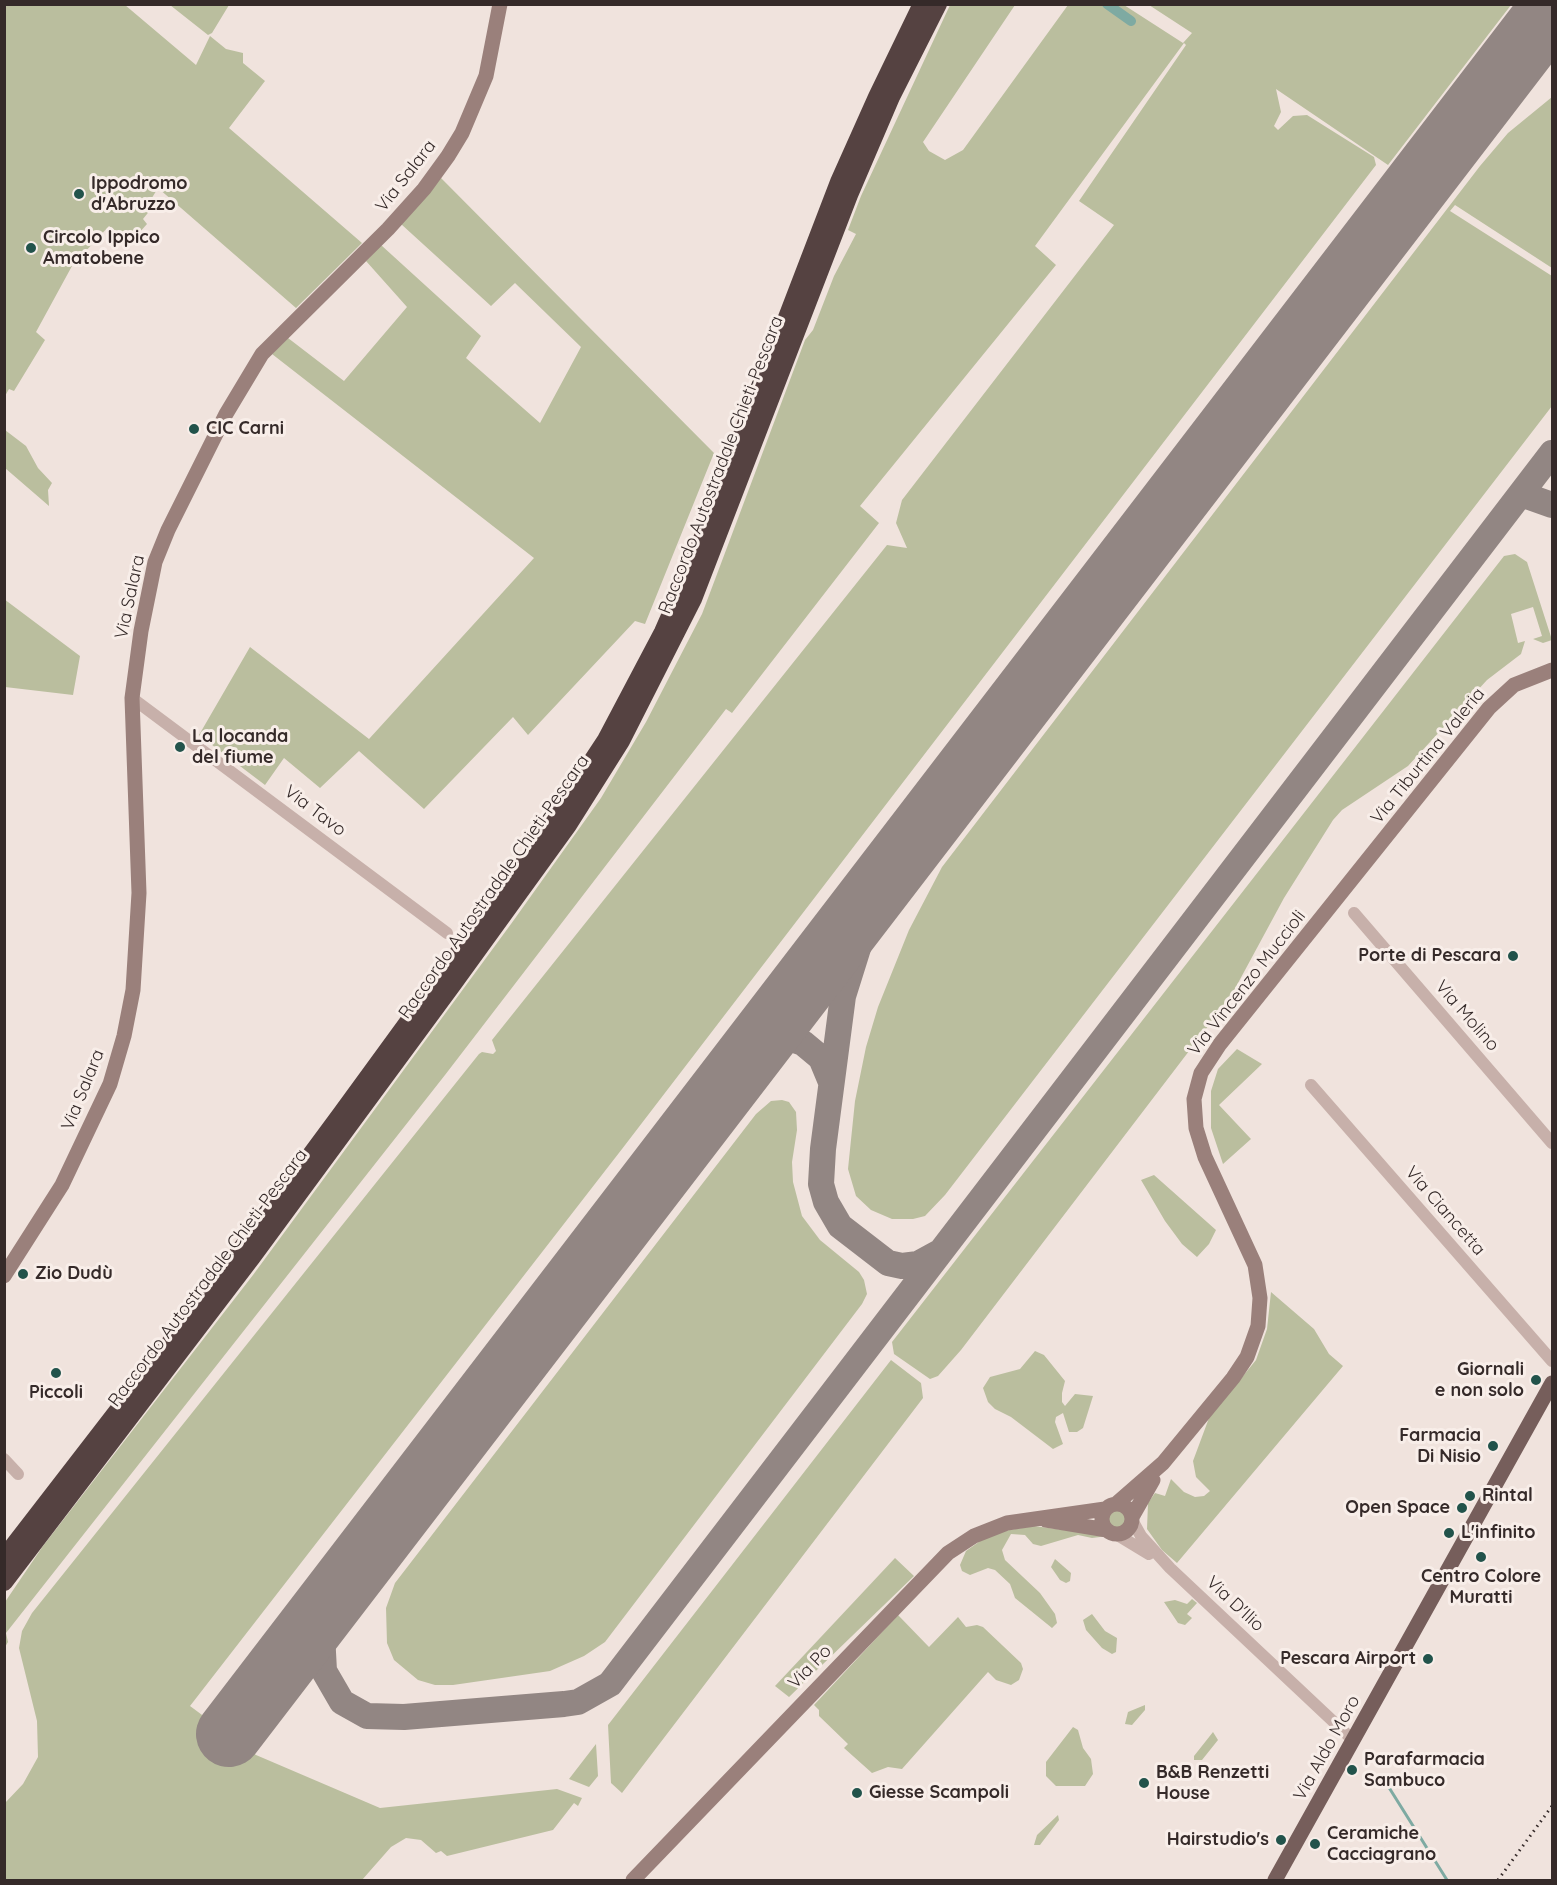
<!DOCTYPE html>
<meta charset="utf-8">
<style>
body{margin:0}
#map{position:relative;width:1557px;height:1885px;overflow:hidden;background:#f0e3dd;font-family:Quicksand,sans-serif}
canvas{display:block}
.frame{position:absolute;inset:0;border:6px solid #352a29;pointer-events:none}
</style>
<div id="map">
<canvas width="1557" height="1885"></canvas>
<div class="frame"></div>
</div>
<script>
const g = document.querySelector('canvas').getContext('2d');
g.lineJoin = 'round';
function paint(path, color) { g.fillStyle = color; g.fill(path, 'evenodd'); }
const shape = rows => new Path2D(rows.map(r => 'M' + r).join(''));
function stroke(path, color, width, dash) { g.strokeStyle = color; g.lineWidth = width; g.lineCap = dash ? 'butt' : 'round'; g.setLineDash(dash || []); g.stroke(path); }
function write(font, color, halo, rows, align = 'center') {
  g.font = font + ' Quicksand,sans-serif'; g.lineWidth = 6; g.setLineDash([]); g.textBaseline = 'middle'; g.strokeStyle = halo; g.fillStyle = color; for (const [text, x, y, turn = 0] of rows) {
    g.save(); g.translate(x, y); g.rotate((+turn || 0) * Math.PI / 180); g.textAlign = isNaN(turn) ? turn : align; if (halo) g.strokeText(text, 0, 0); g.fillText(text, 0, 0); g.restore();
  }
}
const green = shape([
 [4,5,125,5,196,65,210,36,226,49,243,53,243,63,265,81,229,128,362,243,296,308,158,188,150,201,155,204,143,219,147,224,131,242,109,226,72,266,36,332,45,340,14,391,9,389,5,396],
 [170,5,229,5,212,33,208,35],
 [950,5,1015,5,923,142,929,151,945,160,963,150,1068,5,1124,5,1183,43,1192,33,1149,5,1511,5,1388,165,1276,89,1281,112,1274,126,1278,130,1293,116,1307,115,1374,157,1376,165,622,1149,190,1706,256,1755,380,1808,557,1789,582,1798,578,1806,574,1803,553,1830,447,1856,441,1851,436,1853,421,1840,406,1838,391,1847,362,1880,5,1880,5,1803,23,1784,38,1757,37,1721,19,1648,22,1631,32,1613,479,1054,482,1052,493,1054,496,1051,492,1040,887,545,907,548,896,523,902,500,1114,225,1079,201,1186,45,1184,43,1035,246,1056,265,860,506,879,523,732,713,726,709,445,1075,6,1633,8,1642,5,1647,5,1602,43,1546,253,1275,511,924,601,798,646,722,702,614,805,340,813,330,834,276,856,234,848,230,861,196],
 [1552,97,1552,268,1455,205,1450,211,1552,276,1552,406,945,1195,925,1216,913,1219,892,1219,871,1210,856,1196,848,1169,855,1101,866,1047,878,1007,909,930,942,867,1480,166,1508,133],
 [441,178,714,453,645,624,635,621,528,735,513,717,424,809,359,751,320,788,284,758,265,785,199,735,250,647,369,739,534,558,272,354,288,338,344,381,407,307,366,261,381,245,481,336,466,358,540,423,581,347,515,283,491,306,401,224],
 [5,430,26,446,38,468,52,483,48,490,49,506,5,468],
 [1515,554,1527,562,1552,640,1543,643,1533,639,1542,636,1533,607,1511,614,1518,643,1525,641,1521,654,1487,680,1408,766,1342,810,1333,820,1284,898,1231,996,961,1350,938,1376,930,1379,894,1354,892,1342,1504,556],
 [4,599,80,656,73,695,5,687],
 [1237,1049,1262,1064,1219,1105,1251,1139,1223,1164,1211,1128,1211,1091,1218,1069],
 [782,1100,789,1102,796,1112,797,1130,792,1162,793,1182,802,1216,820,1240,859,1272,864,1280,867,1294,862,1304,605,1642,584,1656,550,1671,453,1685,435,1685,418,1680,394,1660,387,1643,386,1608,395,1583,756,1114,771,1101],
 [1154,1175,1216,1230,1209,1244,1197,1257,1182,1244,1165,1221,1141,1180],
 [1271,1292,1314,1329,1329,1354,1343,1366,1177,1563,1162,1550,1147,1529,1148,1503,1155,1493,1165,1496,1171,1479,1184,1492,1195,1497,1204,1496,1210,1491,1196,1477,1193,1461,1209,1418,1256,1360,1267,1329],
 [1035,1351,1044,1355,1065,1381,1062,1393,1062,1402,1065,1406,1075,1394,1093,1396,1083,1428,1077,1432,1069,1432,1063,1413,1056,1417,1055,1422,1063,1444,1053,1449,1011,1417,995,1409,988,1402,983,1388,990,1377,1020,1369],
 [891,1360,921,1383,923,1398,622,1793,611,1783,608,1725],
 '1108 1519a9 9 0 1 1 18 0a9 9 0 1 1-18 0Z',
 [1034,1526,1108,1536,1092,1538,1078,1535,1041,1546,1033,1544,1025,1535,1011,1534,1002,1550,1005,1560,1040,1593,1055,1614,1057,1623,1052,1628,1015,1598,1010,1584,995,1570,988,1568,970,1575,962,1571,960,1565,966,1551,986,1537,997,1532],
 [895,1558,914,1576,789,1697,775,1686],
 [1055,1559,1071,1573,1070,1581,1066,1583,1060,1580,1051,1567],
 [1192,1599,1197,1603,1187,1614,1192,1618,1185,1625,1178,1623,1164,1602,1175,1600,1187,1604],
 [1092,1614,1105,1631,1117,1638,1116,1652,1112,1654,1102,1648,1086,1630,1083,1620],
 [898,1615,929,1647,958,1617,966,1627,977,1625,983,1627,1021,1663,1023,1669,1019,1680,1011,1685,996,1680,988,1672,902,1769,888,1767,872,1773,844,1748,848,1744,819,1716,819,1710,814,1705],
 [1145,1705,1145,1710,1132,1725,1125,1724,1128,1712],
 [1073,1727,1078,1730,1083,1748,1091,1759,1093,1774,1085,1786,1056,1786,1046,1776,1046,1762],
 [1213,1732,1218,1740,1202,1760,1194,1760,1194,1756],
 [596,1744,598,1776,589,1787,569,1779],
 [1058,1815,1059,1820,1043,1841,1040,1845,1034,1845,1037,1835]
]);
const stream = shape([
 [1383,1778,1447,1880]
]);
const canal = shape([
 [1107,4,1131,21]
]);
const taxiway = shape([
 [1497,81,1518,61,1552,39],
 [1521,494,1552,505],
 [906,853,864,929,843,996,823,1149,821,1184,826,1202,840,1226,888,1263,902,1266,918,1264,940,1252],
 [753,1053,770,1040,788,1038,803,1043,821,1058,831,1082],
 [333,1601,322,1634,324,1671,342,1702,367,1716,404,1717,564,1704,578,1702,610,1684,1552,453]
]);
const runway = shape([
 [229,1734,1552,9]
]);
const street = shape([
 [132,698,447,933],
 [1354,913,1552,1143],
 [1311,1085,1552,1361],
 [4,1459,18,1474],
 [1132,1520,1141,1536,1170,1568,1354,1741],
 [1116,1534,1149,1554]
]);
const secondary = shape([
 [4,1276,62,1185,110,1084,124,1036,133,990,139,893,132,698,141,631,155,562,168,530,226,414,262,354,388,229,424,189,448,156,462,133,486,76,500,4],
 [1116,1504,1163,1463,1233,1378,1247,1357,1258,1326,1260,1298,1255,1265,1205,1157,1196,1128,1194,1099,1201,1073,1220,1044,1489,708,1514,685,1552,670],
 '1102 1519a15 15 0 1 1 30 0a15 15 0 1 1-30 0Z',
 [1132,1517,1153,1480],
 [1046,1520,1107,1530],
 [633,1880,948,1553,974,1536,1007,1523,1105,1509]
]);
const primary = shape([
 [1275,1880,1552,1383]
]);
const highway = shape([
 [4,1558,211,1290,341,1114,535,848,606,740,663,632,689,573,839,182,877,97,922,4],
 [4,1582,252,1257,453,984,568,825,621,741,693,599,849,195,891,97,938,4]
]);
const rail = shape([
 [1498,1880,1552,1806]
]);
const markers = [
 [79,194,6,"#22534b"],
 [31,248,6,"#22534b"],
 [194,429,6,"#22534b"],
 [180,747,6,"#22534b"],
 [1513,956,6,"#22534b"],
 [23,1274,6,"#22534b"],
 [56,1373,6,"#22534b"],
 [1536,1380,6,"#22534b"],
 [1493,1446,6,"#22534b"],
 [1470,1496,6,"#22534b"],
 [1462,1508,6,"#22534b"],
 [1449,1533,6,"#22534b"],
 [1481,1557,6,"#22534b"],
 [1428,1659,6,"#22534b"],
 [1352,1770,6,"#22534b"],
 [1144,1783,6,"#22534b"],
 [857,1793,6,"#22534b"],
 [1281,1840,6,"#22534b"],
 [1315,1844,6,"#22534b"]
];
const streetNames = [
 ["Via Salara",406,176,-52],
 ["Raccordo Autostradale Chieti-Pescara",721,465,-69],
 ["Via Salara",130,597,-78],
 ["Via Tiburtina Valeria",1428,756,-51],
 ["Via Tavo",315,811,37],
 ["Raccordo Autostradale Chieti-Pescara",494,887,-55],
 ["Via Vincenzo Muccioli",1247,983,-52],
 ["Via Molino",1467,1016,49],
 ["Via Salara",83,1090,-68],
 ["Via Ciancetta",1445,1211,49],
 ["Raccordo Autostradale Chieti-Pescara",208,1278,-53],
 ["Via D'Ilio",1235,1604,43],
 ["Via Po",810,1667,-46],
 ["Via Aldo Moro",1327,1748,-61]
];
const poiNames = [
 ["Ippodromo",91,184],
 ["d'Abruzzo",91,205],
 ["Circolo Ippico",43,238],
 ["Amatobene",43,259],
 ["CIC Carni",206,429],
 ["La locanda",192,737],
 ["del fiume",192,758],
 ["Porte di Pescara",1501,956,"right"],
 ["Zio Dudù",35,1274],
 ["Giornali",1524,1370,"right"],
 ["e non solo",1524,1391,"right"],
 ["Piccoli",56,1393,"center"],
 ["Farmacia",1481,1436,"right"],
 ["Di Nisio",1481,1457,"right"],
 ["Rintal",1482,1496],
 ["Open Space",1450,1508,"right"],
 ["L'infinito",1461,1533],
 ["Centro Colore",1481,1577,"center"],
 ["Muratti",1481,1598,"center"],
 ["Pescara Airport",1416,1659,"right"],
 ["Parafarmacia",1364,1760],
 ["Sambuco",1364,1781],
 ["B&B Renzetti",1156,1773],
 ["House",1156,1794],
 ["Giesse Scampoli",869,1793],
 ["Ceramiche",1327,1834],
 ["Cacciagrano",1327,1855],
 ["Hairstudio's",1269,1840,"right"]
];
paint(green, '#babe9e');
stroke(stream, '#7eaaa2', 3);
stroke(canal, '#7eaaa2', 10);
stroke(taxiway, '#928683', 26);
stroke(runway, '#928683', 66);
stroke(street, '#c7b0aa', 12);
stroke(secondary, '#9a807b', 15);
stroke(primary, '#765e5b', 15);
stroke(highway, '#554241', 18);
stroke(rail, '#352a29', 3, [1.5, 4.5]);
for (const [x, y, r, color] of markers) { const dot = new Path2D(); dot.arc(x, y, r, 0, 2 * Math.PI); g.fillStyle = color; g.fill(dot); stroke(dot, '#f8eee9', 2); }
write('18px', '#352a29', '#f8eee9', streetNames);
write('bold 18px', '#352a29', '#f8eee9', poiNames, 'left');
</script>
